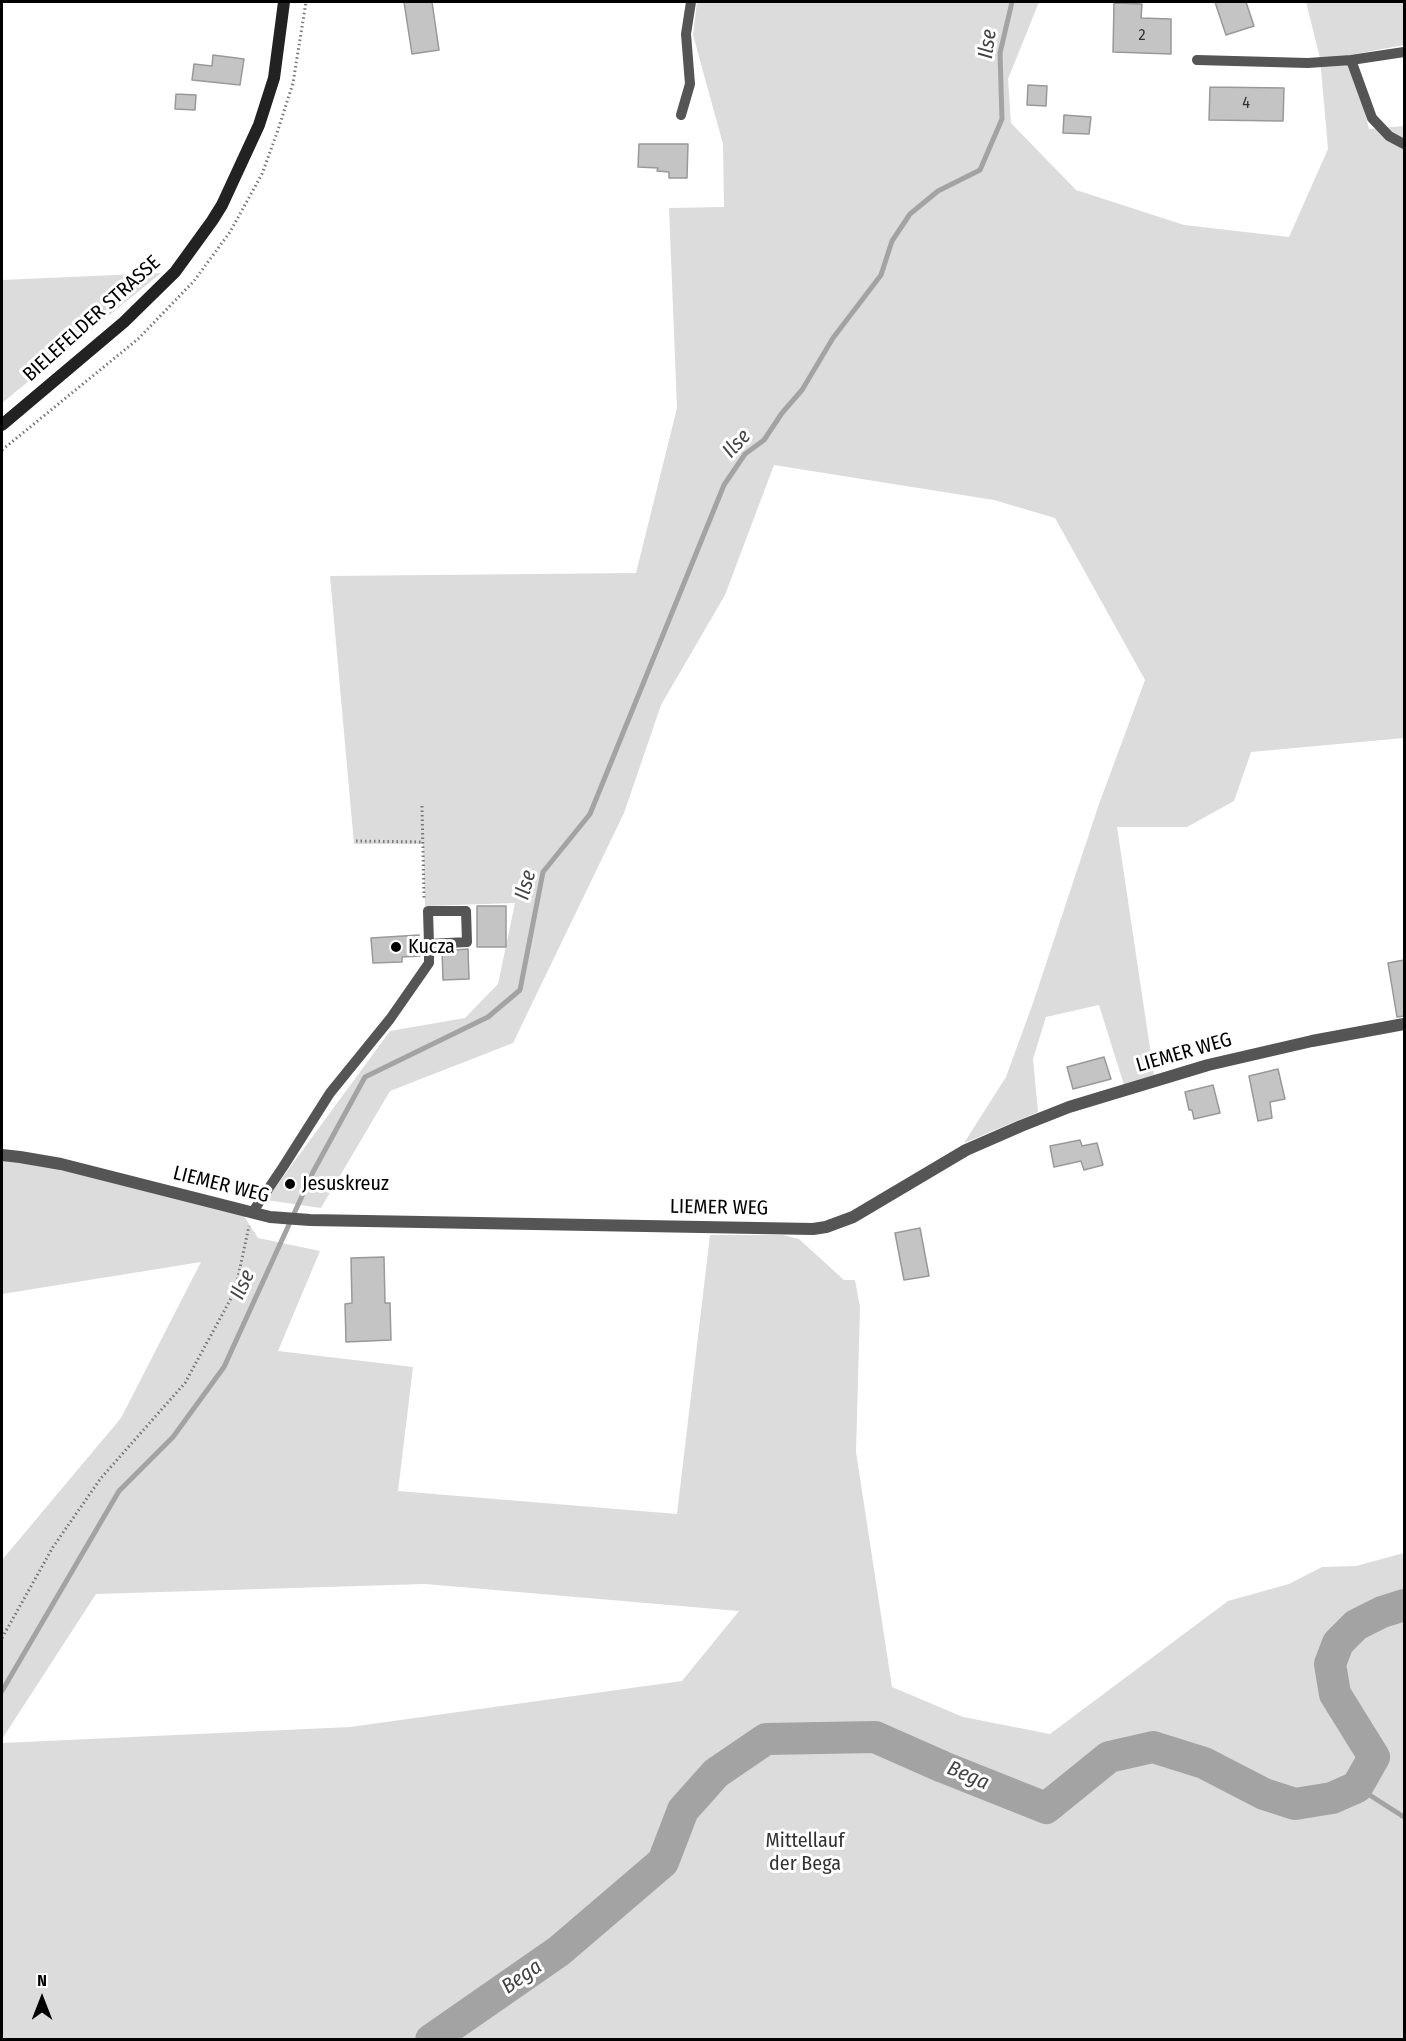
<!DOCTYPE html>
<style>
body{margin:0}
#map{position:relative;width:1406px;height:2041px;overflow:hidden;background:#fff;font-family:"Fira Sans Condensed",sans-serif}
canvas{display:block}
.frame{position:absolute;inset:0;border:3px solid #000;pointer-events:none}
.north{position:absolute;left:12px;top:1969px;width:60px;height:60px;-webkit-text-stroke:4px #fff;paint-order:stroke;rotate:0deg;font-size:16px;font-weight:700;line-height:24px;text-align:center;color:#000}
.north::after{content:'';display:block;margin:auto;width:21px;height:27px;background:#000;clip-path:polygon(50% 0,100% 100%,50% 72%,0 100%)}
</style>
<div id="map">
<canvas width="1406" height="2041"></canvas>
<div class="frame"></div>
<div class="north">N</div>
</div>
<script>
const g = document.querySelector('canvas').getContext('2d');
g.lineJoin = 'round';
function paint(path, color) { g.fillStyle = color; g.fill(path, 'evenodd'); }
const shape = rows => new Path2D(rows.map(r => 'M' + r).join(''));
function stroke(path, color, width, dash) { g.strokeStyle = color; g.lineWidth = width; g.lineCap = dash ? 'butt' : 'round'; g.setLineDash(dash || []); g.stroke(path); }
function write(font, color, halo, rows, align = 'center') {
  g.font = font + ' "Fira Sans Condensed",sans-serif'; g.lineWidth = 6; g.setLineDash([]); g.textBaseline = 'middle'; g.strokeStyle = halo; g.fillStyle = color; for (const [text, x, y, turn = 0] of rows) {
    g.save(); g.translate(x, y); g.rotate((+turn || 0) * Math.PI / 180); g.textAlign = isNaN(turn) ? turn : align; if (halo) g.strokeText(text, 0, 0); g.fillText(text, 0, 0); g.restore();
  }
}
const green = shape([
 [697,2,1039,2,1008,79,1011,123,1076,190,1184,225,1289,237,1328,149,1320,58,1306,2,1404,2,1404,45,1350,55,1369,129,1404,126,1404,738,1251,752,1234,801,1187,827,1117,827,1154,1075,1124,1085,1099,1005,1046,1017,1033,1059,1038,1112,964,1143,1006,1077,1033,1003,1099,804,1145,680,1055,518,994,500,774,465,725,595,661,705,624,813,513,1043,390,1091,321,1208,266,1200,390,1031,465,1018,498,984,515,903,425,906,423,844,354,844,330,576,636,573,677,408,669,208,724,207,723,144,693,35],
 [161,273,2,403,2,280],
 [2,1160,51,1167,242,1213,258,1238,320,1251,278,1351,413,1367,398,1491,677,1514,710,1235,783,1235,799,1239,844,1280,855,1280,860,1307,856,1452,892,1687,963,1717,1050,1734,1228,1601,1289,1584,1322,1567,1356,1566,1404,1553,1404,2039,2,2039,2,1743,350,1727,682,1681,739,1611,425,1584,96,1594,2,1739,2,1560,121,1418,201,1262,2,1294]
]);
const stream = shape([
 [2,1691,119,1491,173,1437,224,1367,313,1172,365,1077,488,1017,520,990,543,872,590,814,724,485,745,454,764,440,782,413,802,390,833,338,881,275,892,241,910,214,938,191,980,170,1002,119,1000,53,1012,2],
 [1357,1787,1404,1817]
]);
const river = shape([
 [431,2040,559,1951,663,1862,683,1810,716,1773,766,1739,875,1737,943,1767,1046,1808,1109,1757,1153,1747,1204,1763,1264,1794,1295,1804,1332,1798,1357,1787,1374,1757,1335,1694,1330,1664,1338,1643,1356,1625,1382,1612,1404,1605]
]);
const building = shape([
 [404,2,432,2,439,50,412,54,404,2],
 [1215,2,1246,2,1254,26,1226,35,1215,2],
 [1114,3,1142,4,1141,18,1171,19,1171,54,1113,52,1114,3],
 [213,55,244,59,240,85,192,80,194,64,212,66,213,55],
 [1028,85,1047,86,1046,106,1027,105,1028,85],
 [1210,87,1284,88,1283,121,1209,120,1210,87],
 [176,94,196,95,195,110,175,109,176,94],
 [1064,115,1091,117,1089,134,1063,133,1064,115],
 [639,144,688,144,687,178,669,178,669,172,657,171,658,168,638,167,639,144],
 [477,906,506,906,506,947,477,947,477,906],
 [419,935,420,956,402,957,402,962,373,963,371,938,419,935],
 [468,949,469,979,443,980,442,951,468,949],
 [1404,960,1404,1016,1397,1017,1388,963,1404,960],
 [1104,1057,1111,1079,1073,1089,1067,1067,1104,1057],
 [1278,1069,1285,1099,1270,1102,1272,1118,1258,1121,1249,1076,1278,1069],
 [1213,1085,1220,1113,1194,1119,1192,1110,1189,1110,1185,1092,1213,1085],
 [1080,1140,1082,1146,1097,1143,1103,1165,1084,1170,1081,1161,1054,1167,1050,1146,1080,1140],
 [920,1228,929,1276,904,1280,895,1233,920,1228],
 [384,1257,385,1303,390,1303,391,1340,346,1342,345,1304,352,1303,351,1258,384,1257]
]);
const path = shape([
 [2,450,138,339,194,281,230,232,262,174,278,130,293,83,306,2],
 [422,806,424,898],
 [356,841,423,842],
 [2,1638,53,1547,101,1478,185,1383,235,1291,249,1226]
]);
const lane = shape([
 [1197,60,1308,63,1351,60,1404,52],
 [1351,60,1372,118,1389,136,1404,144],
 [681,115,690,84,686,34,691,2],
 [252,1213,283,1167,330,1093,390,1019,429,963,429,944,428,911,466,911,467,942,429,944]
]);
const street = shape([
 [2,1155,20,1157,61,1164,270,1217,310,1220,813,1229,826,1227,853,1217,966,1150,1021,1126,1069,1107,1208,1065,1312,1041,1404,1024]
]);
const secondary = shape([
 [2,425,124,322,175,272,212,221,222,205,259,125,274,78,284,2]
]);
const markers = [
 [396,947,6,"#000"],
 [290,1184,6,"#000"]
];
const numberNames = [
 ["2",1142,36],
 ["4",1246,104]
];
const streetNames = [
 ["BIELEFELDER STRASSE",92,319,-42],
 ["LIEMER WEG",1184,1053,-16],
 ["LIEMER WEG",221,1185,14],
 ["LIEMER WEG",719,1208,1]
];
const poiNames = [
 ["Kucza",408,947],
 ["Jesuskreuz",302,1184]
];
const parkNames = [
 ["Mittellauf",805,1841],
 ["der Bega",805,1864]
];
const waterNames = [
 ["Ilse",988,44,-82],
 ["Ilse",737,444,-47],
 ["Ilse",526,885,-75],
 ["Ilse",243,1285,-66],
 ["Bega",968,1776,23],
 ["Bega",522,1977,-35]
];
paint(green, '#dcdcdc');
stroke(stream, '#a3a3a3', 5);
stroke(river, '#a3a3a3', 32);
paint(building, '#c4c4c4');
stroke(building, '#999', 1.5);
stroke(path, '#777', 3, [1.5, 3]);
stroke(lane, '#555', 10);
stroke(street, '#555', 12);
stroke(secondary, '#222', 12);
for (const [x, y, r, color] of markers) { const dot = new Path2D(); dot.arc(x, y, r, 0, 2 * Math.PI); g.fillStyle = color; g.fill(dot); stroke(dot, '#fff', 2); }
write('16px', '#313131', null, numberNames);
write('20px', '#000', '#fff', streetNames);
write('20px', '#000', '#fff', poiNames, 'left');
write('20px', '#333', '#fff', parkNames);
write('italic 21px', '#444', '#fff', waterNames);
</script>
